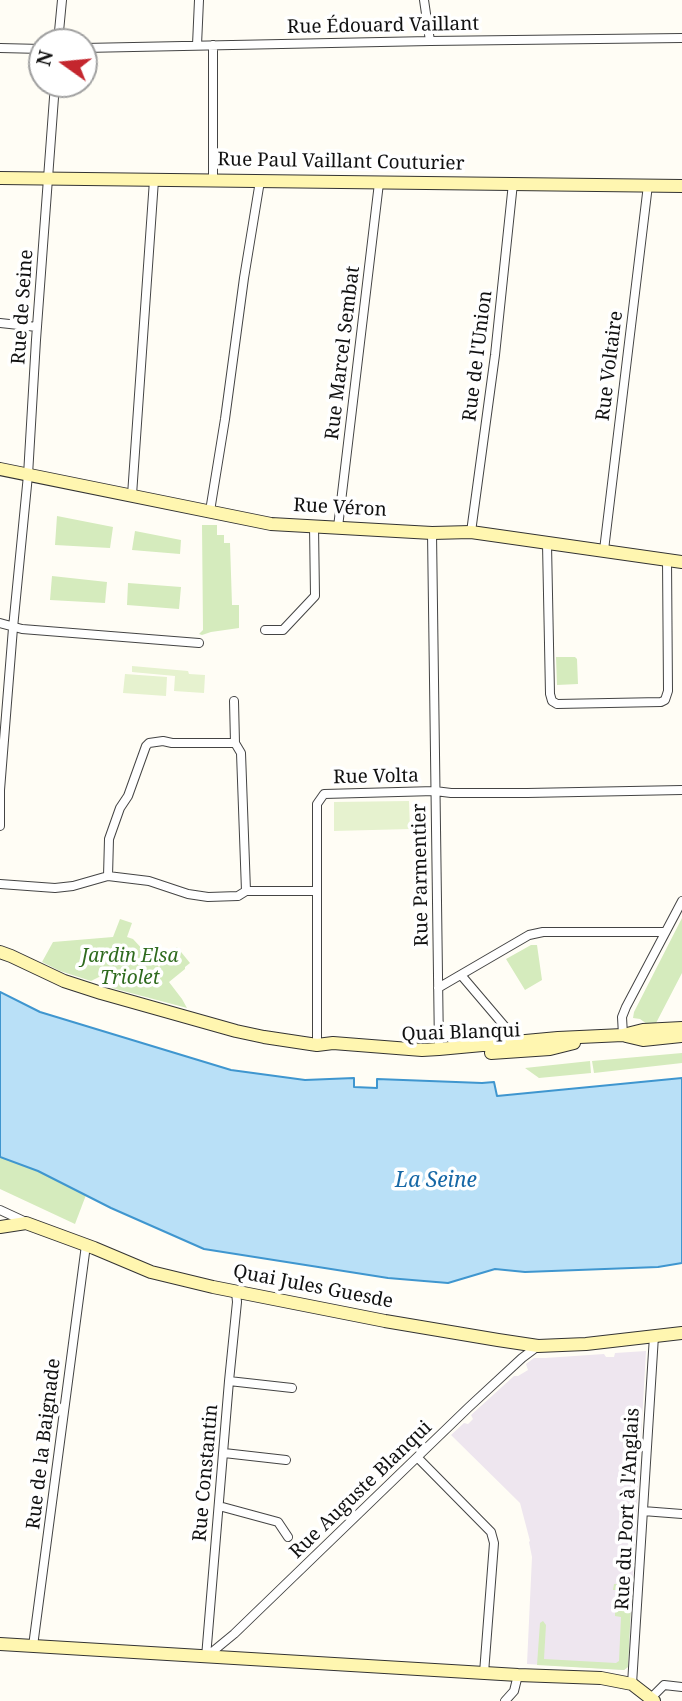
<!DOCTYPE html>
<meta charset="utf-8">
<style>
body{margin:0}
#map{position:relative;width:682px;height:1701px;overflow:hidden;background:#fffdf5;font-family:"Noto Serif",serif}
canvas{display:block}
.north{position:absolute;left:28px;top:28px;width:70px;height:70px;box-sizing:border-box;background:#fff;border:2px solid #a0a0a0;border-radius:50%;rotate:285deg;font-size:19px;font-weight:700;line-height:28px;text-align:center;color:#111}
.north::after{content:'';display:block;margin:auto;width:24px;height:32px;background:#c4262e;clip-path:polygon(50% 0,100% 100%,50% 72%,0 100%)}
</style>
<div id="map">
<canvas width="682" height="1701"></canvas>
<div class="north">N</div>
</div>
<script>
const g = document.querySelector('canvas').getContext('2d');
g.lineJoin = 'round';
function paint(path, color) { g.fillStyle = color; g.fill(path, 'evenodd'); }
const shape = rows => new Path2D(rows.map(r => 'M' + r).join(''));
function stroke(path, color, width, dash) { g.strokeStyle = color; g.lineWidth = width; g.lineCap = dash ? 'butt' : 'round'; g.setLineDash(dash || []); g.stroke(path); }
function write(font, color, halo, rows, align = 'center') {
  g.font = font + ' "Noto Serif",serif'; g.lineWidth = 7; g.setLineDash([]); g.textBaseline = 'middle'; g.strokeStyle = halo; g.fillStyle = color; for (const [text, x, y, turn = 0] of rows) {
    g.save(); g.translate(x, y); g.rotate((+turn || 0) * Math.PI / 180); g.textAlign = isNaN(turn) ? turn : align; if (halo) g.strokeText(text, 0, 0); g.fillText(text, 0, 0); g.restore();
  }
}
const industrial = shape([
 [646,1351,628,1667,624,1670,527,1664,532,1557,529,1542,530,1541,520,1503,451,1435,464,1423,468,1424,473,1419,471,1415,514,1376,518,1376,528,1370,526,1364,534,1358,545,1358,604,1354,606,1357,614,1357,615,1353]
]);
const green = shape([
 [57,516,113,527,110,548,55,545],
 [202,525,217,525,217,535,224,535,224,543,230,543,232,605,239,605,239,628,211,632,202,635,199,634,203,630],
 [135,531,181,540,180,554,132,550],
 [52,576,107,582,105,603,50,600],
 [128,583,181,587,179,609,127,605],
 [556,657,575,657,577,659,578,684,557,685],
 [682,918,682,973,655,1025,647,1024,640,1019,633,1018,634,1012],
 [120,919,132,923,127,937,133,939,159,967,177,947,190,963,185,967,185,969,169,982,182,999,187,1008,112,988,108,977,101,976,91,981,60,971,42,962,53,942,113,937],
 [531,945,537,945,542,980,525,990,506,959],
 [682,1053,682,1063,594,1073,592,1061],
 [590,1061,591,1073,539,1078,525,1068],
 [0,1157,38,1171,86,1195,75,1224,0,1189],
 [614,1584,632,1585,628,1667,624,1670,537,1665,540,1623,543,1621,546,1625,544,1659,616,1663,619,1661,621,1617,615,1616,615,1612,619,1611,620,1590,613,1590]
]);
const pitch = shape([
 [132,666,188,671,189,674,205,675,204,693,174,691,175,676,132,672],
 [125,674,167,677,166,696,123,693],
 [409,801,410,829,334,831,334,802]
]);
const water = shape([
 [0,992,40,1012,231,1070,305,1080,354,1078,354,1087,377,1088,377,1079,482,1083,494,1082,497,1096,682,1078,682,1263,658,1267,525,1272,495,1269,448,1283,388,1278,204,1249,111,1208,38,1171,0,1157,0,992]
]);
const street = shape([
 [424,0,430,41],
 [58,42,62,0],
 [197,45,199,0],
 [213,45,213,180],
 [0,48,42,49],
 [84,48,430,41,682,38],
 [0,323,37,327],
 [132,495,154,180],
 [210,511,225,419,244,278,260,181],
 [338,527,379,183],
 [471,532,495,355,513,183],
 [432,533,439,1049],
 [547,544,550,694,552,701,557,704,661,702,665,700,668,691,667,560],
 [604,550,648,185],
 [0,623,22,629,199,643],
 [265,630,283,630,315,596,314,526],
 [234,701,235,743],
 [0,826,0,790,13,628,28,475,36,340,55,84],
 [108,876,109,839,120,808,128,796,146,746,149,743,163,741,172,743,235,743,241,753,246,891],
 [0,884,55,888,73,886,108,876,149,881,188,894,208,897,238,896,246,891,317,891],
 [461,975,518,1042],
 [438,988,529,935,543,932,665,932],
 [623,1035,622,1017,626,1007,682,901],
 [317,1045,317,804,324,794,435,791,451,793,527,793,682,790],
 [0,1210,26,1222],
 [229,1381,292,1388],
 [224,1453,286,1460],
 [418,1458,491,1532,494,1543,484,1673],
 [219,1506,278,1522,288,1537],
 [643,1511,682,1514],
 [33,1646,86,1245],
 [206,1657,234,1634,469,1407,522,1358,538,1346],
 [206,1657,229,1381,237,1302,236,1292],
 [632,1684,654,1336],
 [651,1698,664,1685,682,1687],
 [505,1701,514,1691,518,1675]
]);
const secondary = shape([
 [0,178,682,186],
 [0,469,271,524,432,533,471,532,682,562],
 [0,952,11,956,64,981,101,993,236,1031,264,1037,317,1045,333,1043,422,1050,439,1049,558,1038,623,1035,643,1030,682,1028],
 [626,1036,643,1040,681,1036],
 [491,1053,550,1049,574,1043],
 [0,1227,26,1223,94,1248,151,1272,213,1287,385,1321,498,1340,538,1346,586,1344,682,1333],
 [0,1644,518,1675,601,1678,632,1684,654,1701]
]);
const streetNames = [
 ["Rue Édouard Vaillant",383,26,-1],
 ["Rue Paul Vaillant Couturier",341,162,1],
 ["Rue de Seine",23,307,-86],
 ["Rue Marcel Sembat",343,353,-83],
 ["Rue de l'Union",478,356,-83],
 ["Rue Voltaire",610,366,-83],
 ["Rue Véron",340,508,3],
 ["Rue Volta",376,777,-1],
 ["Rue Parmentier",421,875,-91],
 ["Quai Blanqui",461,1033,-2],
 ["Quai Jules Guesde",313,1287,11],
 ["Rue de la Baignade",44,1444,-83],
 ["Rue Constantin",206,1473,-85],
 ["Rue Auguste Blanqui",361,1490,-44],
 ["Rue du Port à l'Anglais",628,1509,-87]
];
const parkNames = [
 ["Jardin Elsa",130,957],
 ["Triolet",130,979]
];
const waterNames = [
 ["La Seine",436,1181]
];
paint(industrial, '#eee6ef');
paint(green, '#d5ebbd');
paint(pitch, '#e6f2cf');
paint(water, '#b9e0f7');
stroke(water, '#3f96cf', 2);
stroke(street, '#444', 10);
stroke(secondary, '#333', 14);
stroke(street, '#fff', 8);
stroke(secondary, '#fff6b0', 12);
write('19px', '#111', '#fff', streetNames);
write('italic 19px', '#2f6b1f', '#fff', parkNames);
write('italic 21px', '#1768a6', '#fff', waterNames);
</script>
